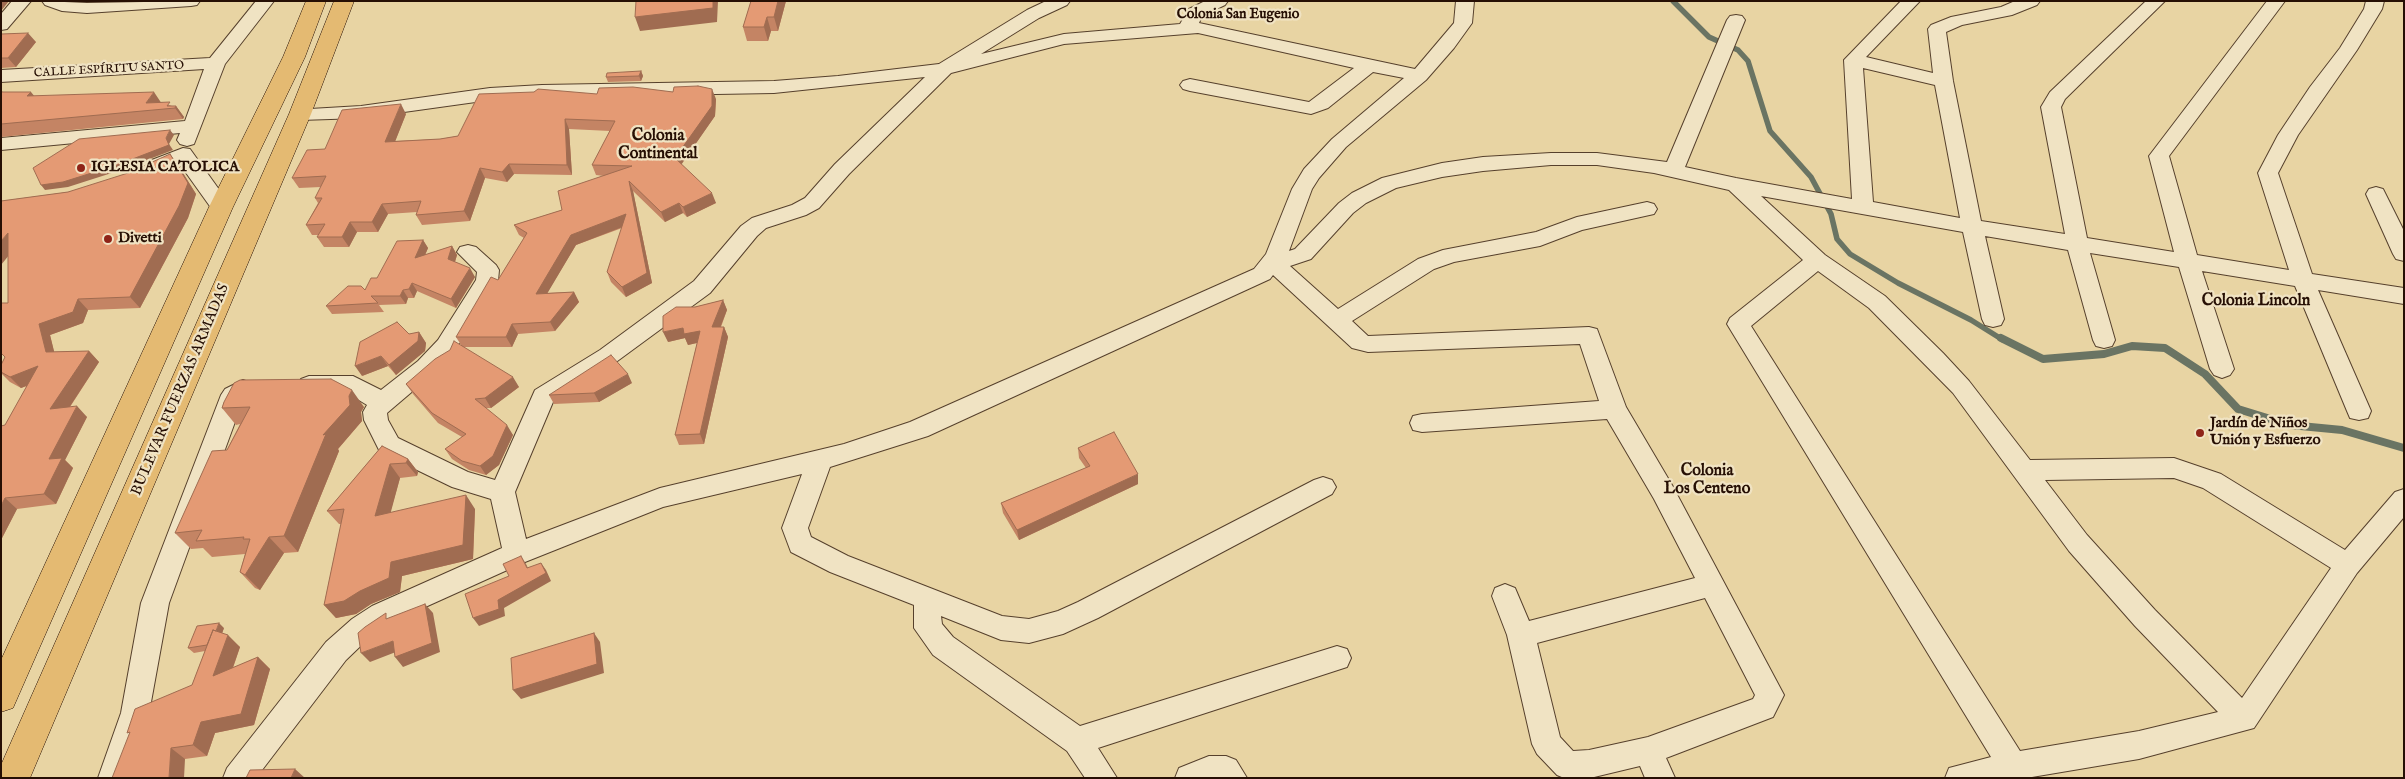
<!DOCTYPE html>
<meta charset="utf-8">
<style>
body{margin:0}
#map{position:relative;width:2405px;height:779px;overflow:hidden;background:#e8d4a3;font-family:"IM FELL English",serif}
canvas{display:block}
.frame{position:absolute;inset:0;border:2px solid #260f04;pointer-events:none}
</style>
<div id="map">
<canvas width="2405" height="779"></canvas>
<div class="frame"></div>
</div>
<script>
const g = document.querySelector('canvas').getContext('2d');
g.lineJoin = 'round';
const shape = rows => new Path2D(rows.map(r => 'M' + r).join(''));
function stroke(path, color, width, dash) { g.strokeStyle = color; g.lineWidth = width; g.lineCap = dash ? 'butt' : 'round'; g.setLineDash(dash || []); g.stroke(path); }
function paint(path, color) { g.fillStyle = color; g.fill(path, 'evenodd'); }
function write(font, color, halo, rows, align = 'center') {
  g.font = font + ' "IM FELL English",serif'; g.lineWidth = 4.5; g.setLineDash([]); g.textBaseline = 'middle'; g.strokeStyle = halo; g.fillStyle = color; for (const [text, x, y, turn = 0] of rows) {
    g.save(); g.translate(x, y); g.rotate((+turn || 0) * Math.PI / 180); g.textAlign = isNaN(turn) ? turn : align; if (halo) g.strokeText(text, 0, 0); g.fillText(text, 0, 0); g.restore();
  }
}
const streamFar1 = shape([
 [1673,1,1709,37,1738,50,1748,61,1770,131,1811,177,1831,214,1837,239,1850,254,1898,283,1971,320,2003,340]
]);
const stream = shape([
 [2001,338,2043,359,2104,354,2132,346,2165,348,2205,374,2238,409,2290,425,2342,430,2404,448]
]);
const minor = shape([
 [12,1,31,1,7,29,1,30,1,14,12,1],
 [42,1,87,3,200,1,197,5,191,6,87,13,62,11,45,5,42,1],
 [256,1,274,1,225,64,194,144,187,146,180,144,177,140,180,133,1,150,1,138,185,121,204,69,1,82,1,70,210,58,256,1],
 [1046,1,1070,1,1067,5,1039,18,981,54,1064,34,1180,24,1189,9,1205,1,1228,1,1225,5,1202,16,1199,23,1415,69,1454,23,1456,1,1474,1,1472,23,1454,48,1426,80,1346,147,1319,178,1312,189,1289,251,1295,249,1339,203,1352,193,1382,178,1442,163,1483,157,1551,153,1597,153,1667,162,1727,20,1730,16,1736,15,1742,16,1745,20,1685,167,1736,178,1852,199,1844,60,1901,1,1920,1,1866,57,1933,73,1928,29,1931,25,1951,17,2001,7,2015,1,2040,1,2037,5,2012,15,1962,25,1946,32,1953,81,1981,221,2065,234,2041,107,2050,92,2146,1,2165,1,2065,99,2061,107,2087,238,2174,252,2149,156,2267,1,2285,1,2169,156,2197,255,2289,270,2258,173,2278,135,2310,87,2340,48,2364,9,2366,1,2384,1,2382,9,2357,50,2298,135,2278,173,2312,274,2404,288,2404,304,2318,290,2371,411,2368,418,2359,420,2350,418,2347,411,2295,286,2202,271,2234,369,2230,375,2222,378,2214,375,2210,369,2179,267,2090,253,2115,340,2112,346,2104,348,2096,346,2093,340,2068,250,1985,236,2004,319,2001,325,1993,327,1985,325,1982,319,1963,232,1761,196,1825,255,1885,296,1943,353,1969,381,2030,460,2174,458,2221,474,2345,550,2395,492,2404,489,2404,517,2357,573,2254,728,2139,759,2026,778,1945,778,1949,768,1991,757,1727,324,1730,318,1803,260,1729,190,1654,173,1597,165,1551,165,1483,171,1442,177,1396,188,1366,203,1353,213,1311,259,1290,266,1338,309,1418,259,1443,250,1536,232,1577,217,1647,202,1654,204,1657,209,1654,214,1582,230,1540,246,1454,262,1434,269,1352,321,1368,336,1589,327,1597,329,1626,407,1672,485,1784,695,1773,717,1666,758,1675,778,1645,778,1640,766,1590,778,1564,778,1557,775,1537,754,1532,744,1507,635,1492,596,1495,588,1505,584,1515,588,1529,621,1695,578,1654,499,1607,419,1422,432,1413,430,1410,423,1413,416,1422,414,1599,401,1580,344,1368,352,1352,348,1273,275,1270,279,928,436,830,467,808,528,811,537,848,556,1002,616,1029,619,1058,611,1078,602,1314,480,1323,477,1332,480,1336,487,1332,494,1098,618,1063,634,1029,643,1001,640,941,616,942,624,953,637,1080,726,1337,646,1347,649,1351,658,1347,667,1098,748,1117,778,1085,778,1067,751,933,655,914,628,914,605,830,572,791,552,782,528,802,474,663,507,525,562,392,622,372,635,346,660,256,778,223,778,227,768,326,642,352,619,372,606,502,548,491,499,452,487,380,452,364,420,363,412,367,405,349,394,309,394,301,391,297,385,301,379,309,376,353,376,381,390,418,361,438,340,476,280,477,272,457,252,460,247,468,245,476,247,496,265,499,270,498,281,454,352,434,373,387,413,388,420,398,438,468,472,495,480,535,390,600,350,694,281,741,226,752,218,792,205,805,198,835,164,925,77,774,93,542,97,490,100,361,118,300,120,293,118,290,114,293,110,361,106,490,88,542,85,774,81,838,76,939,64,1027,10,1046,1],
 [1198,33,1354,68,1309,102,1190,79,1183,81,1180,85,1183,89,1190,91,1311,114,1328,108,1373,72,1404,78,1332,139,1304,169,1292,189,1266,254,1254,269,910,422,844,444,660,488,526,539,515,492,553,402,616,362,710,293,757,236,766,228,806,215,819,208,849,174,951,73,1064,44,1198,33],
 [1863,68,1935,85,1960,218,1873,202,1863,68],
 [1818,271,1869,308,1953,393,2069,551,2135,626,2218,712,2139,731,2020,751,1751,326,1818,271],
 [2174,478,2203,488,2331,568,2242,698,2155,610,2087,535,2045,480,2174,478],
 [1705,598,1755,695,1753,699,1648,737,1589,750,1573,751,1560,737,1537,643,1705,598],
 [183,148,190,149,228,202,231,207,228,212,221,214,214,212,179,163,143,178,136,176,133,171,136,166,183,148],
 [2376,187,2383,189,2404,231,2404,261,2396,259,2393,254,2366,194,2369,189,2376,187],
 [243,380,251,383,255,389,251,395,243,400,169,603,149,713,128,778,98,778,121,713,141,603,221,395,225,389,243,380],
 [1209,756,1226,756,1236,760,1247,778,1175,778,1179,768,1209,756]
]);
const highway = shape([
 [306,1,326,1,305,57,233,207,13,708,1,712,1,660,209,207,283,57,306,1],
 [334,1,354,1,311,114,30,778,1,778,1,765,289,114,334,1]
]);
const wall = shape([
 [751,1,786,1,778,31,771,31,768,41,747,41,743,27],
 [1,34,36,42,16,67,1,68],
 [641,71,643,76,641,81,608,82,606,77],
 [1,93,34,96,161,102,172,106,176,106,184,117,183,119,1,137],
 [597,94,716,99,715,116,681,164,716,203,687,217,683,213,665,222,633,191,652,283,626,297,611,282,607,272,622,228,576,245,547,293,574,292,579,302,555,331,518,334,512,347,464,347,519,387,491,408,486,408,513,435,499,465,486,475,469,470,452,459,445,449,462,437,438,423,413,394,406,384,461,345,456,337,498,280,524,238,519,235,514,225,562,210,604,176,596,175,592,165,610,131,569,129,572,175,514,174,507,182,485,178,470,221,422,225,416,215,417,212,388,214,378,232,357,232,349,247,324,247,317,237,319,235,312,235,306,225,318,203,315,198,321,187,299,188,292,178,325,149,406,114,395,141,440,139,458,136],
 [178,165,196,194,188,218,140,308,88,310,83,323,50,335,54,352,89,351,99,362,70,407,87,417,65,460,73,468,56,504,17,509,1,540,5,425,27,386,21,388,10,382,1,373,1,365,5,357,8,303,8,256,1,201,68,192],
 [423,240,428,248,425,255,452,246,457,255,455,262,475,277,456,308,417,291,414,298,408,298,406,304,379,305,384,312,332,314,326,306,365,290,377,278],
 [723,300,727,310,721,327,724,327,728,337,704,444,679,445,675,435,697,343,688,345,685,338,668,342,695,307],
 [419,332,426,343,425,351,396,375,388,366,362,376,409,334],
 [632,383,599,402,554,404,549,395],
 [224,402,364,407,361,412,362,421,338,449,339,451,298,552,284,553,260,590,255,588,240,572,245,554,212,557,203,548,191,549,175,533,227,450,240,424,236,425,222,408],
 [382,446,408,459,418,472,417,476,400,478,390,513,475,509,473,559,402,576,400,592,371,604,356,614,336,618,324,605,341,524,339,524,327,511],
 [1078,448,1138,484,1019,540,1003,513,1001,503,1086,468,1079,458],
 [224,628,222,633,240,647,233,668,258,657,270,669,254,725,215,733,207,756,185,759,112,778,192,685,205,651,194,653,188,648]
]);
const shadedWall = shape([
 [1,1,9,1,1,11],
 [713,1,718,1,717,22,640,31,635,17],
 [778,1,786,1,778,31,774,17],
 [767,17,771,31,768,41,764,27],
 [28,33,36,42,16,67,8,58],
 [641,71,643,76,641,81,639,76],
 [712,89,716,99,715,116,679,168,675,158],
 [31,92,40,103,27,96],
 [154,92,162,104,146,103],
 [401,104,406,114,391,152,385,142],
 [176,106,184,117,183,119,175,108],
 [565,119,569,129,572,175,567,165],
 [170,130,174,135,169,144,173,150,121,170,68,187,45,190,41,185,166,138],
 [170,154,178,165,196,194,188,218,140,308,130,297],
 [509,164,514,174,507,182,502,172],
 [480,168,485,178,470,221,464,211],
 [629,181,633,191,652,283,626,297,622,287],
 [712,193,716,203,687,217,683,207],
 [679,203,683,213,665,222,661,212],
 [382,204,388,214,378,232,372,222],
 [626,214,630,224,576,245,541,304,536,294,571,235],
 [350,222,357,232,349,247,342,237],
 [8,233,18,244,1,265,1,241],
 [423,240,428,248,420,267,415,258],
 [452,246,457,255,453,268,448,259],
 [470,268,475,277,456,308,451,299],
 [412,283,417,291,414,298,409,289],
 [403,290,408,298,406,304,400,296],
 [574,292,579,302,555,331,550,322],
 [78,299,88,310,83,323,50,335,57,363,46,352,39,324],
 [723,300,727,310,716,338,712,327],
 [512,324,518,334,512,347,506,337],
 [724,327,728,337,704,444,700,434],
 [683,328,700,331,705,341,688,345,685,338,668,342,663,332],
 [419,332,426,343,425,351,396,375,389,365],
 [89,351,99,362,61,420,50,409],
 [381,356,388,366,362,376,355,366],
 [38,366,49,377,21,388,10,377],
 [628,374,632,383,599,402,594,393],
 [513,377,519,387,491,408,485,398],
 [352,390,364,407,361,412,362,421,338,449,339,451,298,552,284,536,323,435],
 [77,406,87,417,65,460,73,468,56,504,44,494,49,459],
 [507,425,513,435,499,465,486,475,480,466],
 [408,459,418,472,417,476,406,463],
 [390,464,400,478,386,530,375,516],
 [1138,474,1138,484,1019,540,1017,530],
 [466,495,475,509,473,559,402,576,400,592,371,604,356,614,336,618,324,605,391,562],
 [5,498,17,509,1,540,1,506],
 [269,537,284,553,260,590,245,575],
 [521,556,526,564,532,576,527,568],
 [541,563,546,570,551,581,504,608,505,616,479,626,473,618,498,600],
 [425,604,433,613,440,652,403,667,395,657],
 [219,623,224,628,216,650,211,645],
 [594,633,600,642,604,673,521,699,513,690],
 [228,635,240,647,226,687,213,676],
 [393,641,401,650,370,662,361,653],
 [258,657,270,669,254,725,215,733,207,756,193,745,201,722],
 [171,748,185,759,184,778,169,778],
 [295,769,305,778,291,778]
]);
const building = shape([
 [636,1,713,1,713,8,635,17,636,1],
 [751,1,778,1,774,17,767,17,764,27,743,27,751,1],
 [28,33,8,58,1,58,1,34,28,33],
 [641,71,639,76,606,77,607,73,641,71],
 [698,86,712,89,712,106,675,158,712,193,683,207,679,203,661,212,629,181,647,273,622,287,607,272,626,214,571,235,536,294,574,292,550,322,512,324,506,337,456,337,491,277,498,280,527,233,514,225,562,210,558,191,632,166,592,165,615,121,565,119,567,165,509,164,502,172,480,168,464,211,416,215,421,201,382,204,372,222,350,222,342,237,317,237,325,224,306,225,322,198,315,198,326,176,292,178,307,150,325,149,342,110,401,104,385,142,440,139,458,136,479,94,534,92,538,89,597,94,599,88,633,87,673,92,674,87,698,86],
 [2,92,31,92,27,96,154,92,146,103,170,102,167,106,176,106,175,108,1,124,1,93,2,92],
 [170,130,166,138,169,145,117,165,63,182,41,185,33,168,79,139,170,130],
 [170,154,188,183,179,206,130,297,78,299,73,312,39,324,46,352,89,351,50,409,77,406,49,459,62,458,44,494,5,498,1,506,1,426,5,425,38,366,10,377,1,372,1,365,5,357,1,353,1,303,8,303,8,233,1,241,1,201,68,192,128,173,170,154],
 [423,240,415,258,452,246,448,259,470,268,451,299,412,283,409,289,403,290,400,296,371,296,378,303,326,306,348,286,361,286,365,290,371,278,377,278,397,241,423,240],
 [723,300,712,327,724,327,700,434,675,435,700,331,684,334,683,328,663,332,663,316,676,307,695,307,723,300],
 [397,322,409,334,419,332,418,341,389,365,381,356,355,366,360,342,397,322],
 [454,341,513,377,485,398,475,399,507,425,493,456,480,466,462,461,445,449,466,434,432,413,406,384,435,359,450,350,454,341],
 [611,355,628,374,594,393,549,395,611,355],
 [331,379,352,390,349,396,350,405,323,435,326,434,284,536,269,537,245,575,240,572,250,539,243,539,244,537,196,541,202,530,175,533,212,451,227,450,250,407,222,408,224,402,234,383,240,380,331,379],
 [1114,432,1138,474,1017,530,1001,503,1090,466,1078,448,1114,432],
 [382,446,408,459,406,463,390,464,375,516,466,495,463,545,391,562,389,578,360,591,344,601,324,605,344,509,327,511,382,446],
 [521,556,527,568,541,563,546,573,498,600,499,609,473,618,465,594,509,576,503,564,521,556],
 [425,604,432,643,395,657,393,641,361,653,358,633,365,627,386,613,386,619,425,604],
 [219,623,216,631,213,630,207,645,188,648,197,626,219,623],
 [213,630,228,635,213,676,258,657,241,714,201,722,193,745,171,748,169,778,112,778,130,732,127,733,135,709,192,685,213,630],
 [594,633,597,664,513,690,511,658,594,633],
 [295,769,291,778,246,778,250,770,295,769]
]);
const markers = [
 [81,168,5,"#8f2418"],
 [108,239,5,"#8f2418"],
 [2200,433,5,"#8f2418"]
];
const farStreetnames = [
 ["CALLE ESPÍRITU SANTO",109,70,-3]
];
const farNeighbourhoodnames = [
 ["Colonia San Eugenio",1238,15]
];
const poiNames = [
 ["IGLESIA CATOLICA",91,168],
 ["Divetti",118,239],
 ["Jardín de Niños",2210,424],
 ["Unión y Esfuerzo",2210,441]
];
const streetNames = [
 ["BULEVAR FUERZAS ARMADAS",181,390,-67]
];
const neighbourhoodNames = [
 ["Colonia",658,137],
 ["Continental",658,155],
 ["Colonia Lincoln",2256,302],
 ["Colonia",1707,472],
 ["Los Centeno",1707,490]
];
stroke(streamFar1, '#6a7463', 5.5);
stroke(stream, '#6a7463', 8);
stroke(minor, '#56402c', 2);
stroke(highway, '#260f04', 1);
paint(minor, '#f0e3c3');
paint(highway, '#e4ba72');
paint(wall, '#c48464');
paint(shadedWall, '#a06c51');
paint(building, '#e49a74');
stroke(building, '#a06c51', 1);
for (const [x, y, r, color] of markers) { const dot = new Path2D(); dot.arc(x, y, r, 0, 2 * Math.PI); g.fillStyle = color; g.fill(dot); stroke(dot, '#f0e3c3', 2); }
write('12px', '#260f04', '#f0e3c3', farStreetnames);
write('bold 14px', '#260f04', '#f0e3c3', farNeighbourhoodnames);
write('bold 15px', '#260f04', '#f0e3c3', poiNames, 'left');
write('15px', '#260f04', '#f0e3c3', streetNames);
write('bold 16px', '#260f04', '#f0e3c3', neighbourhoodNames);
</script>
